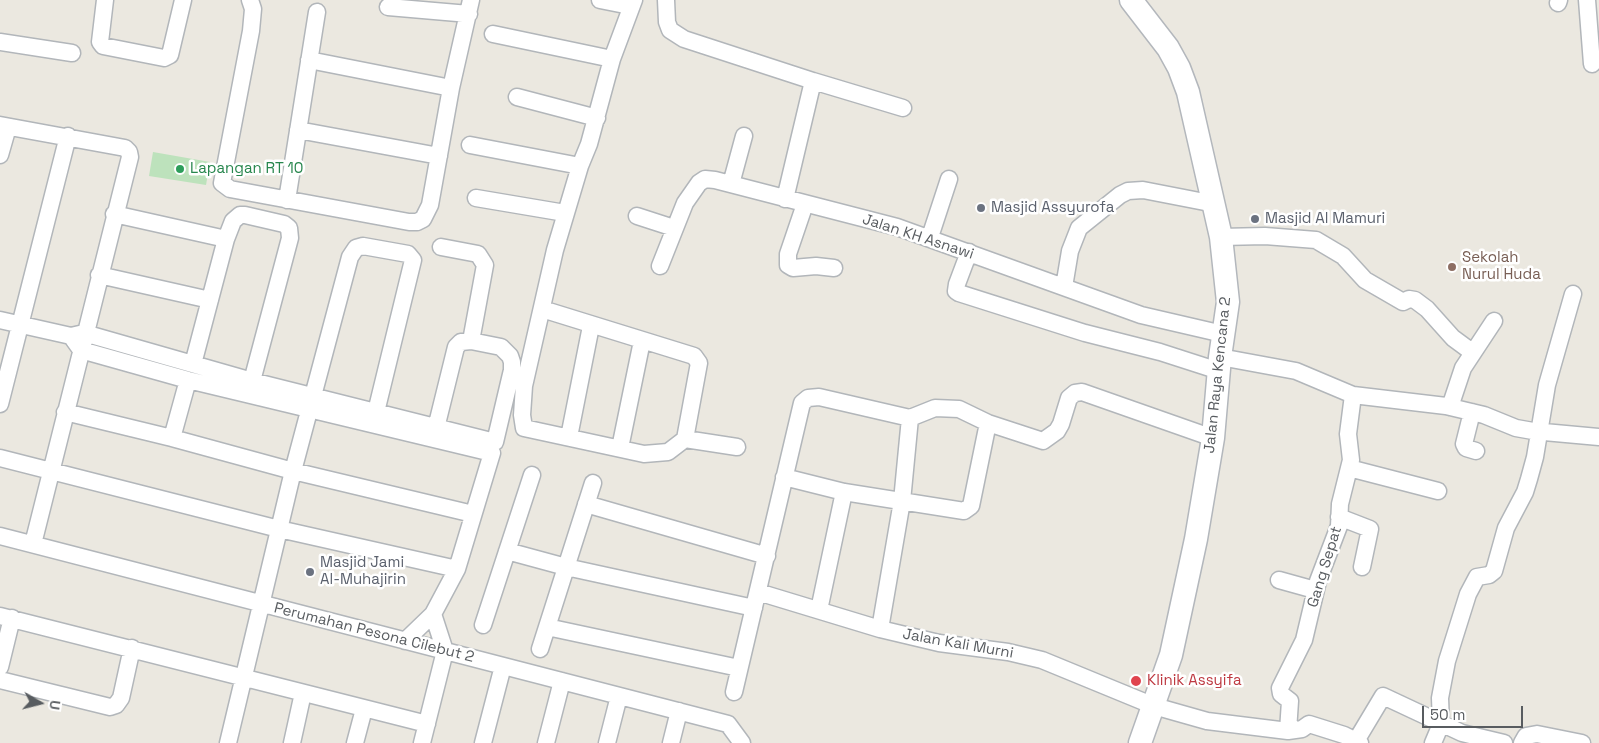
<!DOCTYPE html>
<style>
body{margin:0}
#map{position:relative;width:1599px;height:743px;overflow:hidden;background:#ebe8e0;font-family:"Space Grotesk",sans-serif}
canvas{display:block}
.north{position:absolute;left:15px;top:678px;width:50px;height:50px;-webkit-text-stroke:4px #fff;paint-order:stroke;rotate:98deg;font-size:14px;font-weight:700;line-height:20px;text-align:center;color:#585c60}
.north::after{content:'';display:block;margin:auto;width:18px;height:22px;background:#585c60;clip-path:polygon(50% 0,100% 100%,50% 72%,0 100%)}
.scale{position:absolute;left:1422px;top:706px;width:101px;height:22px;box-sizing:border-box;border:2px solid #585c60;border-top:0;padding-left:6px;font-size:15px;line-height:18px;white-space:nowrap;color:#585c60;-webkit-text-stroke:4px #fff;paint-order:stroke}
</style>
<div id="map">
<canvas width="1599" height="743"></canvas>
<div class="north">U</div>
<div class="scale">50 m</div>
</div>
<script>
const g = document.querySelector('canvas').getContext('2d');
g.lineJoin = 'round';
function paint(path, color) { g.fillStyle = color; g.fill(path, 'evenodd'); }
const shape = rows => new Path2D(rows.map(r => 'M' + r).join(''));
function stroke(path, color, width, dash) { g.strokeStyle = color; g.lineWidth = width; g.lineCap = dash ? 'butt' : 'round'; g.setLineDash(dash || []); g.stroke(path); }
function write(font, color, halo, rows, align = 'center') {
  g.font = font + ' "Space Grotesk",sans-serif'; g.lineWidth = 5; g.setLineDash([]); g.textBaseline = 'middle'; g.strokeStyle = halo; g.fillStyle = color; for (const [text, x, y, turn = 0] of rows) {
    g.save(); g.translate(x, y); g.rotate((+turn || 0) * Math.PI / 180); g.textAlign = isNaN(turn) ? turn : align; if (halo) g.strokeText(text, 0, 0); g.fillText(text, 0, 0); g.restore();
  }
}
const green = shape([
 [153,152,210,162,206,185,149,176]
]);
const street = shape([
 [105,0,100,42,103,46,164,58,170,55,183,0],
 [250,0,253,9,251,31,222,183,230,189,409,222,417,222,423,219,430,205,451,88,471,0],
 [600,0,630,6],
 [666,0,667,22,670,30,684,39,813,81,785,199],
 [1587,0,1592,64],
 [1558,3,1559,0],
 [388,7,469,14],
 [493,34,612,59],
 [0,42,72,53],
 [309,60,451,88],
 [813,81,903,108],
 [517,97,597,118],
 [0,125,125,148,129,152,130,157,33,544],
 [298,130,439,156],
 [470,145,580,166,589,144,612,59,634,0],
 [0,155,8,127],
 [580,166,555,250,524,386,522,415,524,428,644,454,668,452,685,439,737,447],
 [731,184,744,136],
 [476,198,565,213],
 [287,200,317,12],
 [805,204,788,254,788,265,793,268,816,266,834,268],
 [114,214,226,239],
 [637,216,674,228],
 [930,237,949,179],
 [1221,237,1265,236,1316,240,1343,256,1365,280,1403,302,1409,299,1415,300,1427,309,1453,338,1472,352],
 [969,252,957,284,956,291,959,293,1085,333,1160,352,1219,371],
 [660,266,685,203,699,183,705,179,715,180,897,227,1141,315,1223,334],
 [99,275,210,300],
 [1064,287,1070,251,1079,228,1120,195,1128,191,1143,190,1215,204],
 [542,309,694,356,699,363,685,439],
 [0,320,71,336,84,333,252,381,495,442,512,370,512,362,510,356,501,347,471,341],
 [71,336,81,350,188,380,492,453,457,569,433,614,405,641],
 [1220,357,1296,371,1353,395,1446,406,1484,415,1516,428,1533,431,1599,437],
 [193,364,226,239,233,221,240,215,245,215,284,224,289,228,290,238,252,381],
 [0,404,68,136],
 [1450,407,1463,368,1494,321],
 [65,412,172,438,293,471,473,514],
 [1472,412,1464,444,1466,448,1476,451],
 [436,428,456,347,461,342,471,341,485,265,478,254,441,247],
 [569,437,591,326],
 [172,438,188,380],
 [620,448,642,341],
 [0,458,279,529,457,569],
 [1349,468,1438,491],
 [784,477,844,492,964,511,971,506,988,423],
 [586,504,767,556],
 [1339,517,1370,529,1362,567],
 [0,536,728,724,742,743],
 [507,551,566,567,754,608],
 [1279,580,1315,590],
 [758,592,880,629,939,643,1008,652,1042,660,1154,706,1207,721,1288,731,1302,729,1309,724,1344,735,1360,743],
 [819,610,844,492],
 [0,616,427,724],
 [483,625,532,475],
 [547,627,739,668],
 [880,629,902,501,910,418],
 [540,649,593,483],
 [0,667,12,618],
 [0,680,110,707,116,705,121,698,132,648],
 [734,692,802,403,808,398,819,397,910,418,935,408,959,409,988,423,1043,441,1057,431,1061,424,1069,398,1075,393,1082,392,1213,438],
 [1288,731,1290,701,1281,694,1280,688,1304,640,1318,581,1339,526,1340,504,1351,460,1348,434,1353,395],
 [1356,741,1383,696,1462,733,1504,743],
 [228,743,293,471,350,257,356,248,363,246,408,254,413,260,376,412],
 [292,743,303,693],
 [355,743,364,709],
 [422,743,445,651,433,614],
 [483,743,503,666],
 [546,743,562,681],
 [607,743,619,696],
 [671,743,679,711],
 [1433,743,1441,724,1440,698,1447,661,1468,594,1477,577,1489,575,1494,571,1506,528,1525,492,1529,479,1535,457,1547,385,1573,294],
 [1522,743,1526,736,1537,734,1582,743]
]);
const secondary = shape([
 [1131,0,1168,48,1179,68,1188,92,1221,237,1228,302,1220,357,1213,438,1196,539,1171,655,1140,743]
]);
const markers = [
 [180,169,5,"#2e9e5b"],
 [981,208,5,"#6b7280"],
 [1255,219,5,"#6b7280"],
 [1452,267,5,"#8d6e63"],
 [310,572,5,"#6b7280"],
 [1136,681,6,"#e0444e"]
];
const leisureNames = [
 ["Lapangan RT 10",190,169]
];
const worshipNames = [
 ["Masjid Assyurofa",991,208],
 ["Masjid Al Mamuri",1265,219],
 ["Masjid Jami",320,563],
 ["Al-Muhajirin",320,580]
];
const streetNames = [
 ["Jalan KH Asnawi",918,237,18],
 ["Jalan Raya Kencana 2",1218,375,-84],
 ["Gang Sepat",1325,567,-73],
 ["Perumahan Pesona Cilebut 2",374,633,14],
 ["Jalan Kali Murni",958,644,10]
];
const educationNames = [
 ["Sekolah",1462,258],
 ["Nurul Huda",1462,275]
];
const healthNames = [
 ["Klinik Assyifa",1147,681]
];
paint(green, '#bde2bc');
stroke(street, '#b2b6ba', 19);
stroke(secondary, '#b3b7bc', 25);
stroke(street, '#fff', 16);
stroke(secondary, '#fff', 22);
for (const [x, y, r, color] of markers) { const dot = new Path2D(); dot.arc(x, y, r, 0, 2 * Math.PI); g.fillStyle = color; g.fill(dot); stroke(dot, '#fff', 2); }
write('15px', '#27864d', '#fff', leisureNames, 'left');
write('15px', '#5b616d', '#fff', worshipNames, 'left');
write('15px', '#585c60', '#fff', streetNames);
write('15px', '#785e54', '#fff', educationNames, 'left');
write('15px', '#be3a42', '#fff', healthNames, 'left');
</script>
